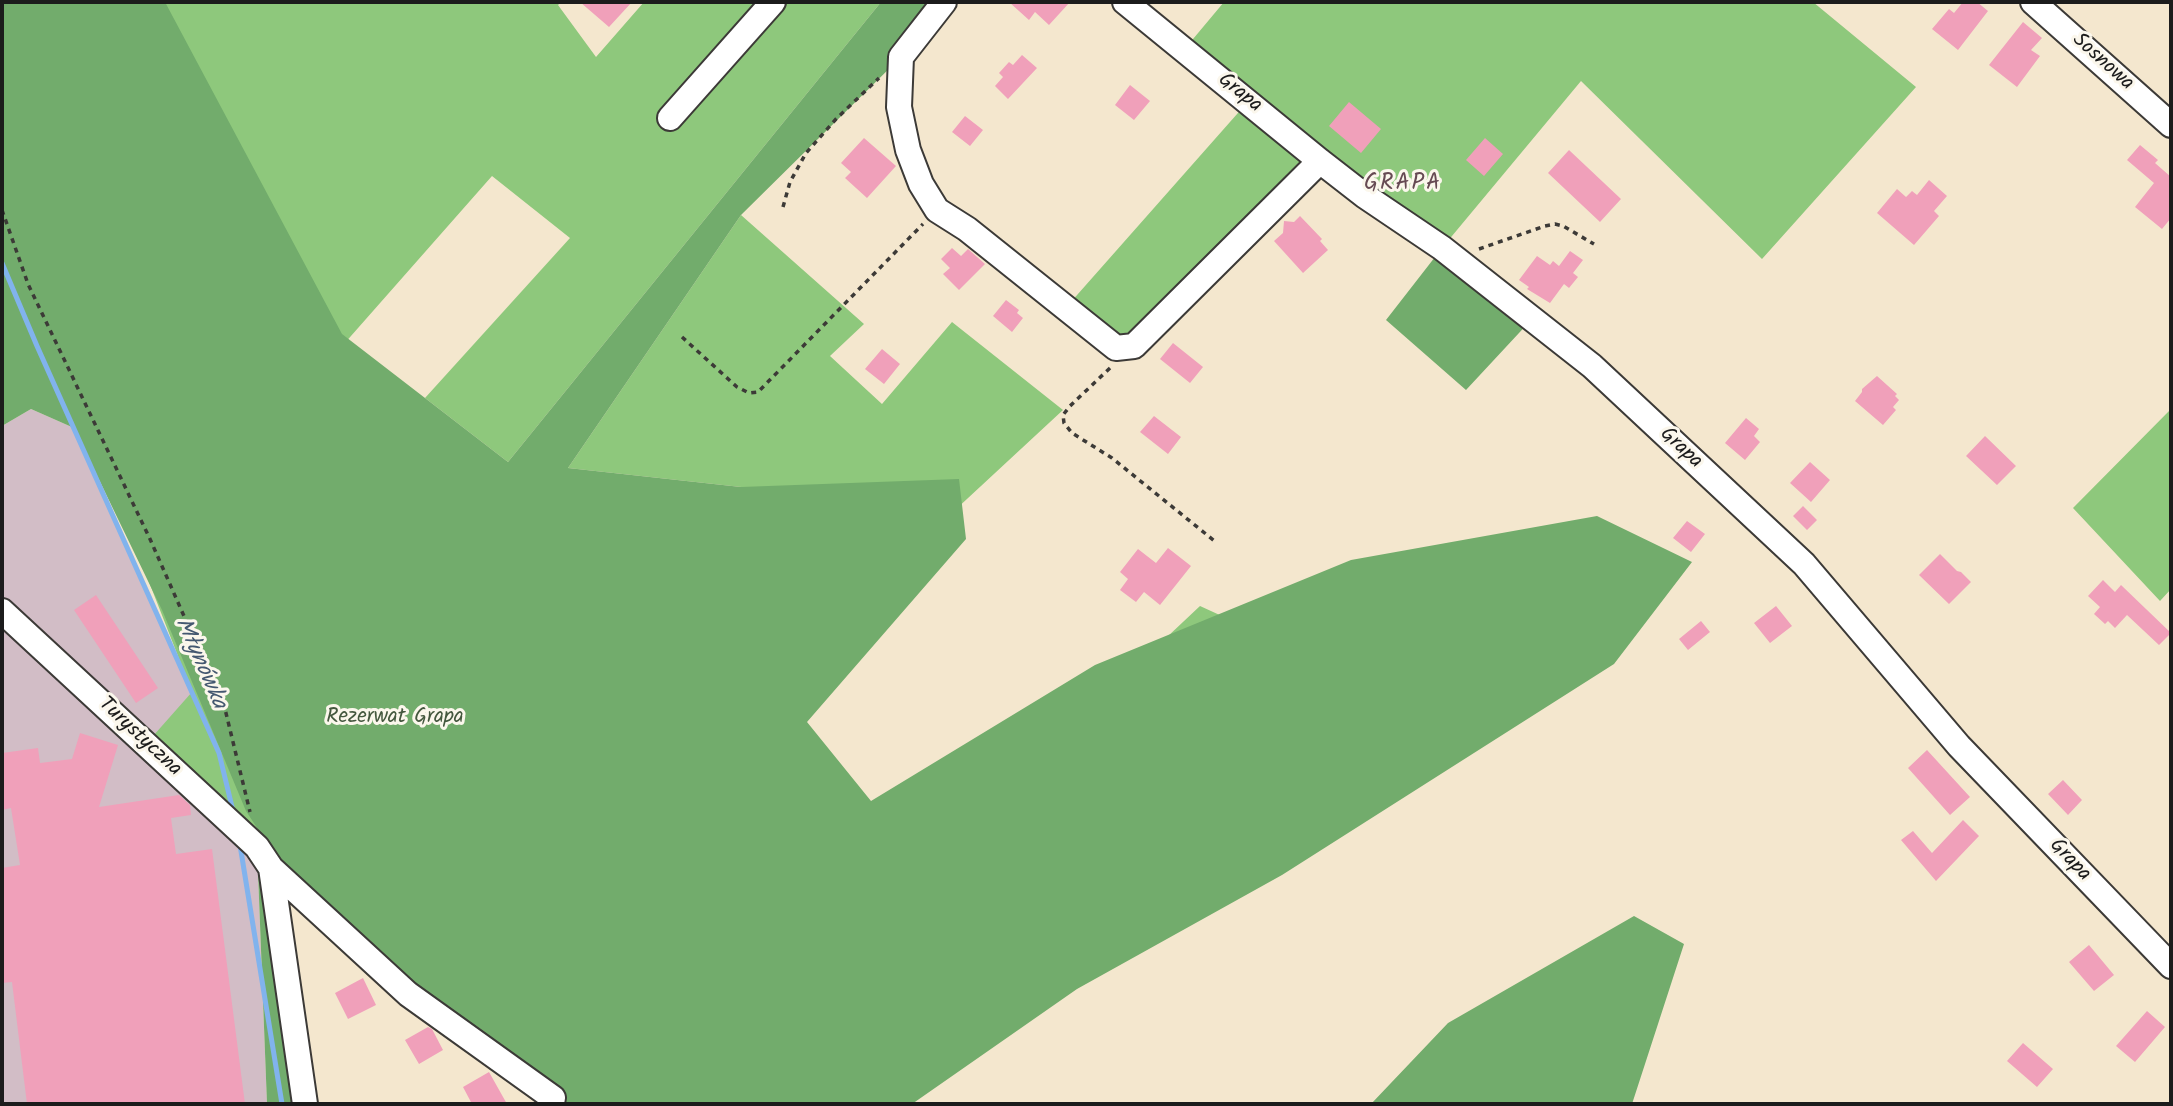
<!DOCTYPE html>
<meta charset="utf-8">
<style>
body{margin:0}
#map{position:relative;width:2173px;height:1106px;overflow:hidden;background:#f4e7ce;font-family:Kalam,sans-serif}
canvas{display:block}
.frame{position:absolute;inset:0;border:4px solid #1c1c1c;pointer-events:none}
</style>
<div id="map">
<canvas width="2173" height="1106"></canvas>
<div class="frame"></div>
</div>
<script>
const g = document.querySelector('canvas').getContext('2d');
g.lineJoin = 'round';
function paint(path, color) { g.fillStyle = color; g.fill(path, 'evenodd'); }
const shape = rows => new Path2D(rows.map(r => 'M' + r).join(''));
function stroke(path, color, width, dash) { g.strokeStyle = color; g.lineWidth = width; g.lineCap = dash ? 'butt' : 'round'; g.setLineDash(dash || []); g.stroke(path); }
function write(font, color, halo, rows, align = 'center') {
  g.font = font + ' Kalam,sans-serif'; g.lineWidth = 6; g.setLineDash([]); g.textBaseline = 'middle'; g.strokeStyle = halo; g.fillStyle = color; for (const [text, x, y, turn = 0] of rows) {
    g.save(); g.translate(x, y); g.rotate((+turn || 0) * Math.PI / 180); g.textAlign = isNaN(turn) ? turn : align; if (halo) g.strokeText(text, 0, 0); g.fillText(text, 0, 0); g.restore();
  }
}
const industrial = shape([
 [31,409,74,428,192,692,257,847,267,1104,2,1104,2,426]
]);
const green = shape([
 [2,2,561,2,558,5,596,57,644,2,757,2,765,10,773,2,881,2,508,462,425,398,570,238,492,176,336,353,444,510,741,487,568,468,741,215,864,324,830,356,882,404,952,322,1063,410,817,638,791,838,1100,700,1200,606,1235,622,862,1104,562,1104,146,744,192,692,67,372],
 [1224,2,1813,2,1916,87,1762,259,1581,81,1442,248,1188,45],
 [1245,105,1313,161,1129,337,1118,339,1070,303],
 [2171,409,2171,589,2160,601,2073,508]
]);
const forest = shape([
 [2,2,165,2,342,334,508,462,881,2,944,2,901,57,741,215,568,468,741,487,959,479,966,539,807,722,871,801,1095,665,1351,560,1597,516,1692,562,1614,664,1282,875,1077,989,912,1104,567,1104,559,1090,400,975,303,898,246,811,162,610,74,428,31,409,2,426],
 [1442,248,1532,319,1466,390,1386,320],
 [257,847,305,1104,267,1104],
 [1634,916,1684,944,1632,1104,1371,1104,1448,1023]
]);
const stream = shape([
 [2,263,37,346,219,753,234,815],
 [240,845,282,1104]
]);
const building = shape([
 [580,2,632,2,609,27],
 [1009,2,1070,2,1049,25,1035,12,1029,20],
 [1963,2,1977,2,1988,11,1958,50,1932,29,1949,9,1954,13],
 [2023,22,2042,38,2031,50,2040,56,2017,87,1989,65],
 [1022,55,1037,68,1008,99,995,86,1003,77,999,73,1009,62,1013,65],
 [1130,85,1150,101,1134,120,1115,105],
 [1349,102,1381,129,1361,153,1329,126],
 [965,116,983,130,970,146,952,132],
 [864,138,896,166,867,198,845,178,851,172,841,163],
 [1485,138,1503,154,1484,176,1466,160],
 [2140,145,2158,160,2155,163,2171,177,2171,218,2162,229,2135,207,2154,183,2127,160],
 [1569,150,1621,199,1600,222,1548,173],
 [1929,180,1947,196,1934,211,1939,216,1914,245,1877,213,1897,189,1906,197,1912,191,1917,195],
 [1300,216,1322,239,1320,241,1328,250,1303,273,1274,241,1283,233,1284,221,1294,222],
 [952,248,961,256,968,249,985,264,959,290,943,274,950,268,941,259],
 [1570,251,1583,260,1573,273,1578,277,1569,288,1564,284,1550,303,1527,289,1529,287,1519,280,1537,256,1550,265,1553,261,1559,266],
 [1006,300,1019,310,1017,313,1023,318,1012,332,993,316],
 [1173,343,1203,367,1190,383,1160,359],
 [882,349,900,364,884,384,865,369],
 [1877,376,1897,394,1895,396,1899,400,1893,407,1896,410,1883,425,1855,401,1862,392,1862,389],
 [1154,416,1181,437,1168,454,1140,432],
 [1746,418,1759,429,1754,436,1760,442,1745,460,1725,443],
 [1985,436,2016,466,1997,485,1966,456],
 [1810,462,1830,480,1811,502,1790,483],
 [1803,506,1817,520,1807,530,1793,516],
 [1687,521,1705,534,1691,552,1673,538],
 [1168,548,1191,566,1160,605,1144,592,1136,602,1120,590,1128,579,1120,572,1138,549,1156,563],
 [1940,554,1957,571,1961,572,1971,582,1949,604,1919,575],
 [2103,580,2115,592,2121,585,2171,633,2159,645,2127,615,2115,628,2108,621,2105,624,2094,614,2100,607,2088,596],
 [96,595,158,688,136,703,74,610],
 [1776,606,1792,626,1770,643,1754,623],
 [1701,621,1710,632,1688,650,1679,639],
 [80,733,118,745,99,807,179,795,190,805,191,815,171,818,176,854,212,849,245,1104,27,1104,12,982,2,983,2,868,20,865,11,808,2,810,2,753,38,748,40,763,72,759],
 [1927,750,1970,797,1950,815,1908,768],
 [2063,780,2082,800,2068,815,2048,794],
 [1963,820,1979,836,1936,881,1901,840,1913,831,1932,853],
 [2089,945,2114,975,2094,991,2069,962],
 [363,978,376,1005,348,1019,335,993],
 [2147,1011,2165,1027,2135,1062,2116,1046],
 [428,1027,432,1029,443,1050,419,1064,405,1040],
 [2023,1043,2053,1069,2037,1087,2007,1061],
 [489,1072,507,1104,472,1104,463,1087]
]);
const path = shape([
 [783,207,790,182,806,153,836,119,879,78],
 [2,210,28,284,150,539,225,709,250,812],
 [1479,249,1545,226,1555,224,1563,226,1594,244],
 [682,337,737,387,749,393,758,392,923,224],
 [1110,368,1070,406,1063,415,1064,423,1072,433,1112,458,1217,543]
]);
const minor = shape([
 [944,2,901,57,899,107,908,150,921,184,937,210,967,229,1116,348,1134,346,1320,161],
 [1125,2,1320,161,1365,196,1442,248,1592,366,1804,564,1959,746,2171,966],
 [2033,2,2171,125],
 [670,118,773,2],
 [2,611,257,847,271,868,305,1104],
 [271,868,408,994,553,1098]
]);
const streetNames = [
 ["Sosnowa",2102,63,42],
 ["Grapa",1239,94,39],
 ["Grapa",1680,449,43],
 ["Turystyczna",139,738,43],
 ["Grapa",2069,861,46]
];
const parkNames = [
 ["Rezerwat Grapa",395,718]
];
const neighbourhoodNames = [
 ["GRAPA",1403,185]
];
const waterNames = [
 ["Młynówka",199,664,66]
];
paint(industrial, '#d2bdc6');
paint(green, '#8ec87c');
paint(forest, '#72ac6c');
stroke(stream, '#81b3ed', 5);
paint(building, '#f0a0ba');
stroke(minor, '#3c3a37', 28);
stroke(path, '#3c3a37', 3.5, [5, 5]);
stroke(minor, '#fff', 24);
write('21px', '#1c1c1c', '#fbf7ec', streetNames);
write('21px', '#44583e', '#fbf7ec', parkNames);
g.letterSpacing = '2px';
write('23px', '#664a53', '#fbf7ec', neighbourhoodNames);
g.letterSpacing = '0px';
write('italic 23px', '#445870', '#fbf7ec', waterNames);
</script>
